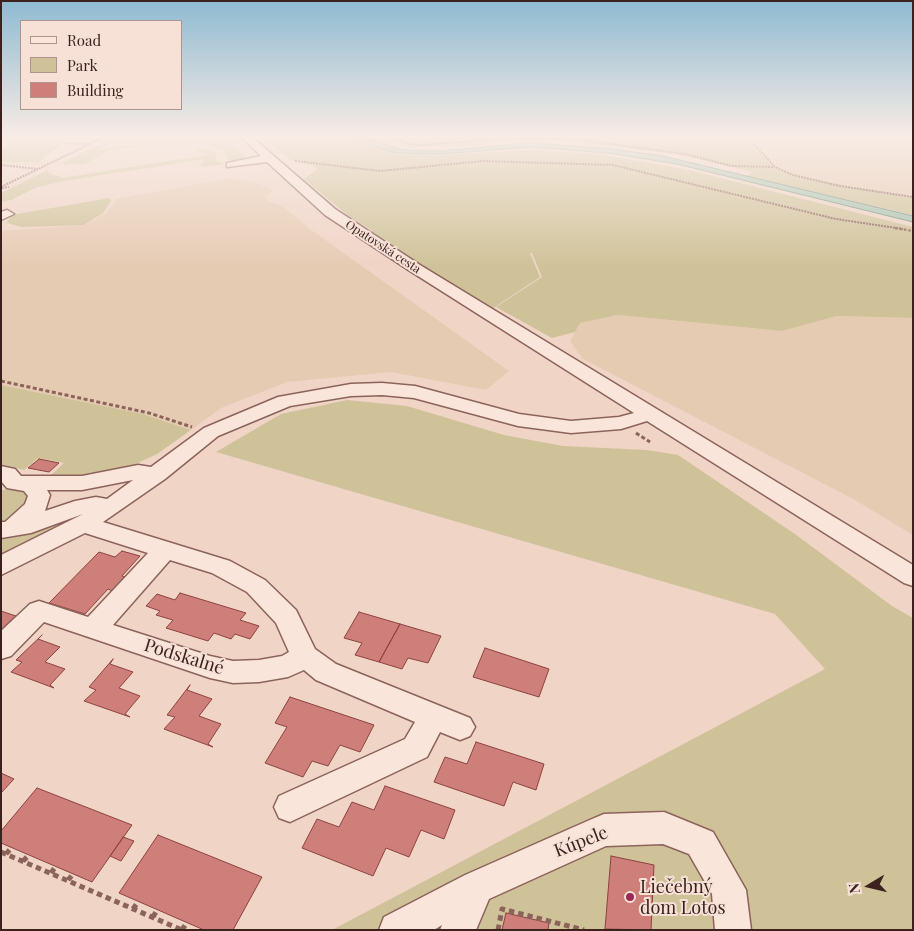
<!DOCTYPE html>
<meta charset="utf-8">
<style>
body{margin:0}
#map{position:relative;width:914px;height:931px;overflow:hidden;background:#f0d4c6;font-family:"Playfair Display",serif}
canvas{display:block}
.frame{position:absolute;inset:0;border:2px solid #3c221f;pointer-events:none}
.legend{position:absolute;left:20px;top:20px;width:162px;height:90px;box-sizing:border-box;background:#f7e1d6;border:1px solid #ac958d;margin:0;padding:6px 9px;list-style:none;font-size:15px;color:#3c221f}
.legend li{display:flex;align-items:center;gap:10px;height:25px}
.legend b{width:25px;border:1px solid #ac958d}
.north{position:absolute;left:844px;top:861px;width:50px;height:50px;-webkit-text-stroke:4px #f7e1d6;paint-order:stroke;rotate:261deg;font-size:14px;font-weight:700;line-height:20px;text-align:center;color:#3c221f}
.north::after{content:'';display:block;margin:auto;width:18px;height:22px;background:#3c221f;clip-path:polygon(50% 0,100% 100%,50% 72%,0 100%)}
</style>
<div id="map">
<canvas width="914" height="931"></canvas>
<div class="frame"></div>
<ul class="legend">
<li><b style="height:6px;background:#fae5da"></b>Road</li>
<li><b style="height:14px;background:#cfc299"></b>Park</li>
<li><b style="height:14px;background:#cf7f7a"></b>Building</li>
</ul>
<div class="north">N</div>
</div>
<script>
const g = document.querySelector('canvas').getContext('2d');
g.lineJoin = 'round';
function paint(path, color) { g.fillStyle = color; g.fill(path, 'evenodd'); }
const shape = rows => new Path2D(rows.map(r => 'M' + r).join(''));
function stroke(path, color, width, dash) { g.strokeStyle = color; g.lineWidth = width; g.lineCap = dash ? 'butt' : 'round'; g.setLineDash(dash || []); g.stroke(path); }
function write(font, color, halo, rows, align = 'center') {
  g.font = font + ' "Playfair Display",serif'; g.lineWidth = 4; g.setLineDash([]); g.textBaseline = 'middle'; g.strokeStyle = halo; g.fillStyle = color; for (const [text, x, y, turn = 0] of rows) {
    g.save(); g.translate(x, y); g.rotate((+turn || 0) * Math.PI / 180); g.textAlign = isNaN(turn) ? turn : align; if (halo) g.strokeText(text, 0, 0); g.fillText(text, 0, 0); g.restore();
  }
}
const farmland = shape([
 [745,137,913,137,913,198,793,176,773,167],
 [224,179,245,180,269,187,272,191,266,197,268,202,281,205,310,229,509,371,486,390,391,372,287,382,221,408,191,430,143,414,1,385,1,231,85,225,106,213,117,199],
 [618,315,782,331,837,316,913,318,913,535,855,500,583,359,570,341,580,323]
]);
const green = shape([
 [18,137,70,137,65,141,12,141],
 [185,137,225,137,247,159,235,162,229,160,226,158,225,151,209,145,209,142,214,138,200,137,108,151,85,164,64,164,64,162,94,147,114,141,98,150],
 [263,137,349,137,377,149,395,154,442,155,529,150,601,154,693,171,913,227,913,318,837,316,782,331,618,315,580,323,575,332,552,338,496,307,542,277,532,253,530,253,540,277,492,309,369,232,373,231,350,217,304,179,317,169,311,164,291,160],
 [377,137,745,137,773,167,793,176,913,198,913,215,747,176,753,172,675,154,551,140,516,141,468,146,407,147],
 [9,143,62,144,39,162,1,162,1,149],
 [200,149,216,152,217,162,225,164,200,167,204,159,64,181,37,187,11,200,1,202,1,193,48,170,49,173,62,178,212,154,191,150],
 [110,198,111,201,103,213,84,225,22,227,7,223,11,215],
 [1,385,143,414,191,430,157,454,129,467,85,477,50,476,64,463,38,458,24,470,1,464],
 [347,400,407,406,504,435,563,446,647,450,678,455,795,534,892,606,913,618,913,930,332,930,825,669,775,614,216,452,281,414],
 [11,489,20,490,30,496,28,508,1,525,1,490],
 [72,512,80,513,75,518,1,558,1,539]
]);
const water = shape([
 [352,137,366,137,402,150,441,151,528,143,604,148,663,156,913,216,913,222,677,164,608,153,531,147,442,154,397,153,380,149,352,137]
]);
const building = shape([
 [39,459,59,463,49,472,28,468,39,459],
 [122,551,140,556,122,576,125,577,112,591,108,589,85,614,49,603,99,552,115,557,122,551],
 [180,593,246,613,240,620,259,626,250,639,235,634,231,639,214,633,208,641,166,628,173,620,156,615,160,611,146,606,157,594,175,600,180,593],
 [1,611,16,616,1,630,1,611],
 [359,612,400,624,379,662,355,655,362,643,344,638,359,612],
 [400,624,441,636,428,663,408,658,402,669,379,662,400,624],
 [42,635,38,639,60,647,45,662,65,669,50,685,54,688,11,672,22,662,16,660,42,635],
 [485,648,549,669,539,697,473,677,485,648],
 [113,659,110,664,133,672,119,688,140,696,125,714,130,717,84,701,96,690,89,687,113,659],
 [190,685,187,690,212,699,199,716,221,724,208,744,213,747,164,729,175,717,167,715,190,685],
 [290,697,374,725,360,752,340,745,328,766,312,761,303,777,265,763,287,727,275,723,290,697],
 [476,742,544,764,536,790,513,782,504,806,434,782,445,757,467,764,476,742],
 [1,773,14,779,1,793,1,773],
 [385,786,455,810,444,839,421,830,409,857,386,848,373,876,302,848,317,819,339,827,352,802,374,810,385,786],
 [37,788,132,825,92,882,1,843,1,831,37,788],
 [158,835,262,877,233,930,204,930,119,893,158,835],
 [123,837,134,841,121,861,110,856,123,837],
 [611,856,654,865,651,930,605,929,611,856],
 [506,913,549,923,548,930,502,930,506,913]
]);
const pathFar3 = shape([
 [391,137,408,144,422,145,510,138,582,140,685,154,732,166,775,167],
 [747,137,775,167,793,175,840,186,913,197],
 [63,143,90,144],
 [295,161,380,171,483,161,613,165,836,219,903,229],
 [1,165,38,169],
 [1,187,104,137],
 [2,188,9,187]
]);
const pathFar2 = shape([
 [895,228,913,231]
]);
const pathFar1 = shape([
 [1,381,149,413,192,427],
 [636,433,650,442]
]);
const path = shape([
 [1,852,182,930],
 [6,854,11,848],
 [23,861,29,855],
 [51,873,56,866],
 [68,880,73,874],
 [133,909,138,902],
 [153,917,157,910],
 [182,930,187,922],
 [498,930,502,909,584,930]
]);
const minor = shape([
 [241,137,252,137,335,209,420,265,913,565,913,586,904,583,647,421,621,429,571,433,518,426,414,398,382,395,351,396,290,406,218,436,165,479,103,522,230,561,265,580,296,610,315,649,336,664,470,718,475,727,470,736,460,740,440,732,427,757,290,822,279,818,274,807,279,796,405,739,415,722,316,680,304,670,288,677,259,682,233,683,210,678,44,622,11,656,1,659,1,631,30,604,39,601,88,617,148,553,85,533,1,575,1,555,83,514,31,533,1,538,1,522,5,522,25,504,28,496,24,491,7,488,1,481,1,466,15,469,21,476,82,476,138,465,151,467,204,428,278,397,351,384,382,383,415,386,519,414,571,421,619,417,634,413,410,271,325,215,267,162,227,167,227,163,261,156,241,137],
 [133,480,107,499,96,497,75,501,45,511,50,495,47,490,82,490,133,480],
 [170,560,212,573,247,592,276,623,289,652,282,656,259,660,233,661,210,656,113,625,170,560],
 [7,210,14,214,1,220,1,212,7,210],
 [664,812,713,832,746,890,751,930,715,930,712,894,689,854,663,844,606,846,489,899,476,930,440,930,442,925,434,930,379,930,384,917,465,875,592,819,604,814,664,812]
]);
const markers = [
 [630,897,5,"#9d2853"]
];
const farStreetnames = [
 ["Opatovská cesta",383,247,33]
];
const nearStreetnames = [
 ["Podskalné",184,657,17],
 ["Kúpele",581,842,-21]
];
const nearPoinames = [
 ["Liečebný",640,887],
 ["dom Lotos",640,908]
];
paint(farmland, '#e6cbb3');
paint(green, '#cfc299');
paint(water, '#a7c3b1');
stroke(water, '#6d927c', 1);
paint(building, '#cf7f7a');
stroke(building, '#8c4240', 1);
stroke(minor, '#8c635b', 3);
stroke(pathFar3, '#8c635b', 2, [2, 1]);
stroke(pathFar2, '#8c635b', 2.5, [2.5, 2]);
stroke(pathFar1, '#8c635b', 3, [4, 2.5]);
stroke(path, '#8c635b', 5, [5.5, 4]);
paint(minor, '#fae5da');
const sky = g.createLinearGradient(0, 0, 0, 267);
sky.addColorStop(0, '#8ebad2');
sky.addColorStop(0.51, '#f8ece5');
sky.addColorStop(1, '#f8ece500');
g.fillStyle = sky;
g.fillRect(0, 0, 914, 267);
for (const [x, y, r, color] of markers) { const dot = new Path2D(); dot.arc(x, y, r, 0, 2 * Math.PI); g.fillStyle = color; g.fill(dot); stroke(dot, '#f7e1d6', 2); }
write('12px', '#3c221f', '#f7e1d6', farStreetnames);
write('18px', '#3c221f', '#f7e1d6', nearStreetnames);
write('18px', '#3c221f', '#f7e1d6', nearPoinames, 'left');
</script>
